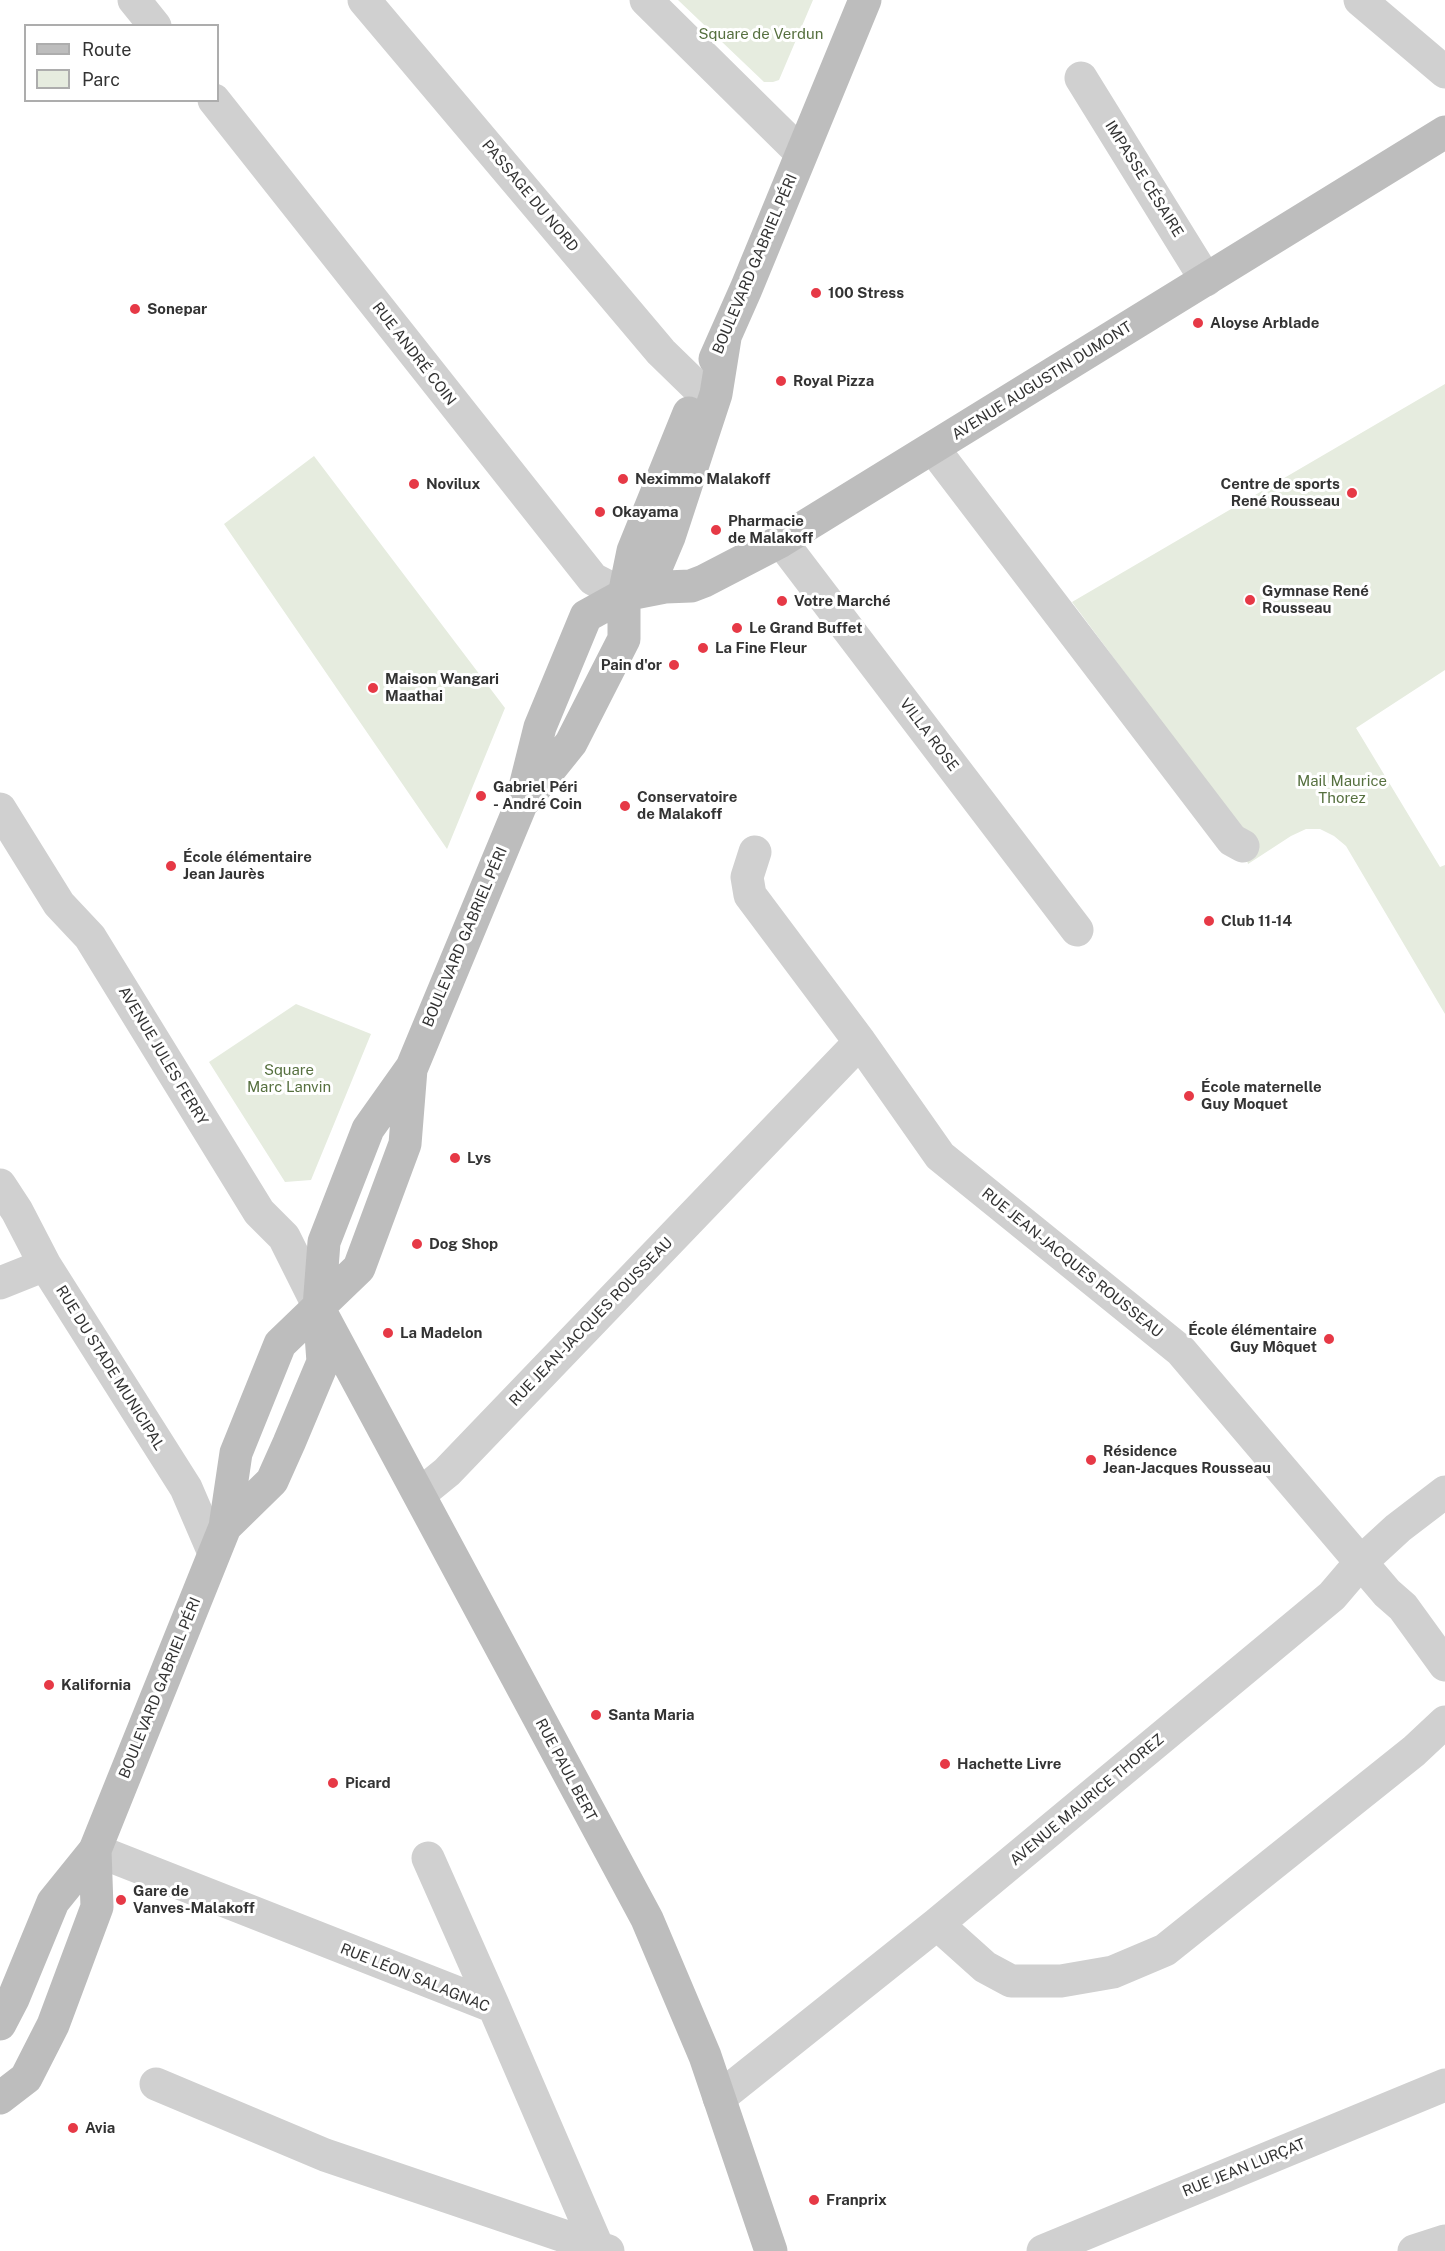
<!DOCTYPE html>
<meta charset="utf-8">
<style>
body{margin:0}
#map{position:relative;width:1445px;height:2251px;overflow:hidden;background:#fff;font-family:"Public Sans",sans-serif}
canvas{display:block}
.legend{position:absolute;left:24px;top:24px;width:195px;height:78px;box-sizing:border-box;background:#fff;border:2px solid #adadad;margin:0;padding:8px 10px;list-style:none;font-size:18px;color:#333}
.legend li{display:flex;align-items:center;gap:12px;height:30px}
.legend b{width:30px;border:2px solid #adadad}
</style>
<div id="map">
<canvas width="1445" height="2251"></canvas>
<ul class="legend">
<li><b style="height:8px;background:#bdbdbd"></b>Route</li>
<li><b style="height:16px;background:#e6ecdf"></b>Parc</li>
</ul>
</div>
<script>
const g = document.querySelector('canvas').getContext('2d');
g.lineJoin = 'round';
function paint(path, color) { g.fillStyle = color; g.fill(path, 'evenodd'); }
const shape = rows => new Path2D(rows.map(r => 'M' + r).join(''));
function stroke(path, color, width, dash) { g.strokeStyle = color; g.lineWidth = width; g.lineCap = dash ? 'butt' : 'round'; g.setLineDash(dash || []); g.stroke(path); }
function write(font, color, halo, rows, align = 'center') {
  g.font = font + ' "Public Sans",sans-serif'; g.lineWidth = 6; g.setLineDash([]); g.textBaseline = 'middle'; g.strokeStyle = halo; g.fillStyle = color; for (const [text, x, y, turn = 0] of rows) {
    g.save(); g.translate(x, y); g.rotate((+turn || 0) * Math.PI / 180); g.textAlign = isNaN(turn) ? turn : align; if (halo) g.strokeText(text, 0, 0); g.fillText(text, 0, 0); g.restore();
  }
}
const green = shape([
 [678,0,813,0,779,80,773,82,764,82],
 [1445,384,1445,670,1356,728,1440,867,1445,865,1445,1014,1346,846,1334,836,1320,829,1306,829,1291,836,1248,864,1243,846,1228,811,1072,602],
 [314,456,505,708,447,849,224,524],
 [296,1004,371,1034,311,1180,285,1182,209,1062]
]);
const street = shape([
 [134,0,155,26],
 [364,0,661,352,699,389],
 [646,0,801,153],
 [1360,0,1445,72],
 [1081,78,1206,280],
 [214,100,593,579,624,595],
 [933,448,1232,840,1243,846],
 [781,541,1077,930],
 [0,809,59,904,90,937,259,1212,284,1237,319,1307],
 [755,852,747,877,750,895,860,1042,940,1156,1181,1351,1387,1593,1403,1607,1445,1665],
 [0,1185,17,1211,45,1265,186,1488,214,1553],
 [0,1283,45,1265],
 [420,1494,447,1472,860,1042],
 [95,1850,494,2007,598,2248],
 [428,1858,494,2007],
 [937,1924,985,1967,1011,1981,1061,1981,1113,1972,1165,1950,1414,1751,1445,1722],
 [156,2084,325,2155,608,2251],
 [719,2098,937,1924,1332,1596,1361,1562,1398,1528,1445,1492],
 [1043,2251,1445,2085],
 [1414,2251,1445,2241]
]);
const secondary = shape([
 [715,359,746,289,865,0],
 [624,595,665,587,691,586,704,581,781,541,1445,132],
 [526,799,571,743,624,639,624,595,633,551,689,413],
 [325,1320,647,1919,705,2056,771,2251],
 [225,1527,272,1481,289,1443,323,1362,319,1307,324,1242,368,1129,412,1067,520,807,540,727,586,616,624,595,658,563,669,537,716,394,725,338],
 [0,2024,13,1999,53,1902,95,1850,225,1527,236,1453,280,1344,359,1268,405,1144,411,1069],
 [0,2098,26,2078,53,2025,97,1907,95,1850]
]);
const markers = [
 [816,293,6,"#e63946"],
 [135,309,6,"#e63946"],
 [1198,323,6,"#e63946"],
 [781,381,6,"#e63946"],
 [623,479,6,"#e63946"],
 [414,484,6,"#e63946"],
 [1352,493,6,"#e63946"],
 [600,512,6,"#e63946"],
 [716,530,6,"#e63946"],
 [1250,600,6,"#e63946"],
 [782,601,6,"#e63946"],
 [737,628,6,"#e63946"],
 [703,648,6,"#e63946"],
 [674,665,6,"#e63946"],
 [373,688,6,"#e63946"],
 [481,796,6,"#e63946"],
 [625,806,6,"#e63946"],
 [171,866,6,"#e63946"],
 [1209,921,6,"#e63946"],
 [1189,1096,6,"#e63946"],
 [455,1158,6,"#e63946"],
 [417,1244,6,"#e63946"],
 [388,1333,6,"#e63946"],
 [1329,1339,6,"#e63946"],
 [1091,1460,6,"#e63946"],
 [49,1685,6,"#e63946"],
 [596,1715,6,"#e63946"],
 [945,1764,6,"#e63946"],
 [333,1783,6,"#e63946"],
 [121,1900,6,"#e63946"],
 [73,2128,6,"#e63946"],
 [814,2200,6,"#e63946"]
];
const parkNames = [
 ["Square de Verdun",761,34],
 ["Mail Maurice",1342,781],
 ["Thorez",1342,798],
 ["Square",289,1070],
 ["Marc Lanvin",289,1087]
];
const streetNames = [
 ["IMPASSE CÉSAIRE",1144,179,58],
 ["PASSAGE DU NORD",530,196,50],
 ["BOULEVARD GABRIEL PÉRI",755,264,-67],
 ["RUE ANDRÉ COIN",414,354,52],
 ["AVENUE AUGUSTIN DUMONT",1042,381,-32],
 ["VILLA ROSE",929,735,53],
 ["BOULEVARD GABRIEL PÉRI",465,937,-67],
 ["AVENUE JULES FERRY",163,1056,59],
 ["RUE JEAN-JACQUES ROUSSEAU",1072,1263,39],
 ["RUE JEAN-JACQUES ROUSSEAU",591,1322,-46],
 ["RUE DU STADE MUNICIPAL",110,1368,58],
 ["BOULEVARD GABRIEL PÉRI",160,1688,-68],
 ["RUE PAUL BERT",566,1770,62],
 ["AVENUE MAURICE THOREZ",1087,1800,-40],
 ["RUE LÉON SALAGNAC",415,1978,22],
 ["RUE JEAN LURÇAT",1244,2168,-22]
];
const poiNames = [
 ["100 Stress",828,293],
 ["Sonepar",147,309],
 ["Aloyse Arblade",1210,323],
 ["Royal Pizza",793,381],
 ["Neximmo Malakoff",635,479],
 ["Novilux",426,484],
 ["Centre de sports",1340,484,"right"],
 ["René Rousseau",1340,501,"right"],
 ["Okayama",612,512],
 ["Pharmacie",728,521],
 ["de Malakoff",728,538],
 ["Gymnase René",1262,591],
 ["Rousseau",1262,608],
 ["Votre Marché",794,601],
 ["Le Grand Buffet",749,628],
 ["La Fine Fleur",715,648],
 ["Pain d'or",662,665,"right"],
 ["Maison Wangari",385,679],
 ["Maathai",385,696],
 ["Gabriel Péri",493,787],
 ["- André Coin",493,804],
 ["Conservatoire",637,797],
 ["de Malakoff",637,814],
 ["École élémentaire",183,857],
 ["Jean Jaurès",183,874],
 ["Club 11-14",1221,921],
 ["École maternelle",1201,1087],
 ["Guy Moquet",1201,1104],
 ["Lys",467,1158],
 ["Dog Shop",429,1244],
 ["École élémentaire",1317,1330,"right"],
 ["Guy Môquet",1317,1347,"right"],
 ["La Madelon",400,1333],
 ["Résidence",1103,1451],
 ["Jean-Jacques Rousseau",1103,1468],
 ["Kalifornia",61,1685],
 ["Santa Maria",608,1715],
 ["Hachette Livre",957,1764],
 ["Picard",345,1783],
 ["Gare de",133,1891],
 ["Vanves-Malakoff",133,1908],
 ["Avia",85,2128],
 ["Franprix",826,2200]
];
paint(green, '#e6ecdf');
stroke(street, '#d0d0d0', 33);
stroke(secondary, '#bdbdbd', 33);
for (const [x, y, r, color] of markers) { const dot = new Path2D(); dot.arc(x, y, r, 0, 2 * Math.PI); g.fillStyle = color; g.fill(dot); stroke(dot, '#fff', 2); }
write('15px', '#56703f', '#fff', parkNames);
write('15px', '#333', '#fff', streetNames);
write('bold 15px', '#333', '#fff', poiNames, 'left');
</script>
